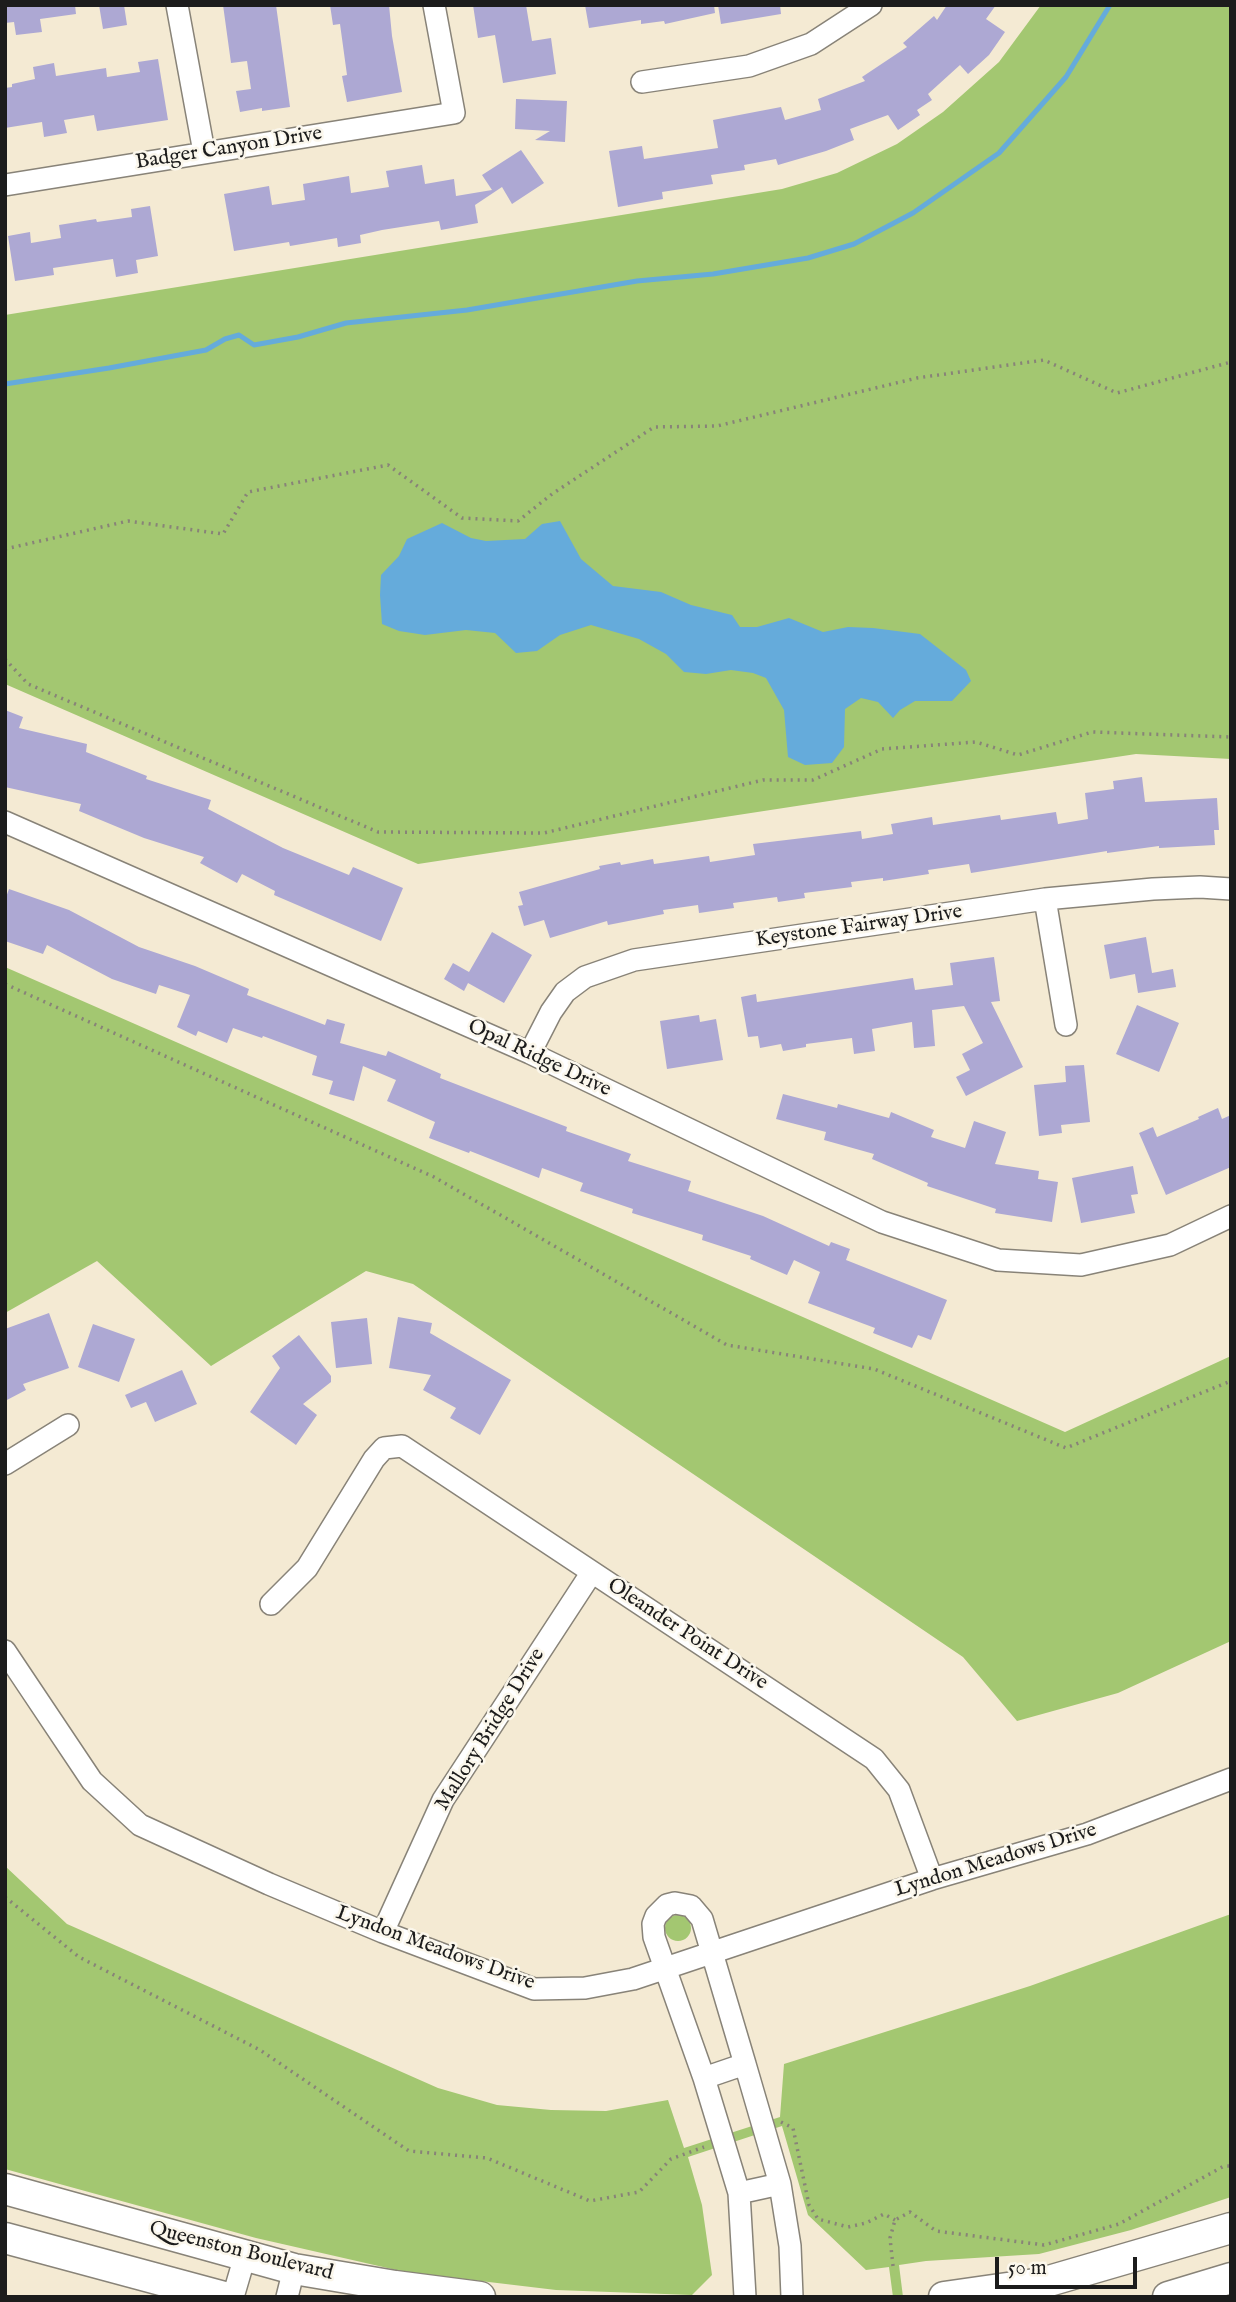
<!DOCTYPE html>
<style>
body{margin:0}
#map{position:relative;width:1236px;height:2302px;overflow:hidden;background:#f4ead3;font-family:"IM FELL English",serif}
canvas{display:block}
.frame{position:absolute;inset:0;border:7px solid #1c1c1c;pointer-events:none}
.scale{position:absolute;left:995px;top:2257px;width:142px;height:32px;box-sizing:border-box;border:4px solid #1c1c1c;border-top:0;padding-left:9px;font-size:21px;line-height:24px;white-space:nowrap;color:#1c1c1c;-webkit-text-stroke:5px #fbf7ec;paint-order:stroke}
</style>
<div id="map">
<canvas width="1236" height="2302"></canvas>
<div class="frame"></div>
<div class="scale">50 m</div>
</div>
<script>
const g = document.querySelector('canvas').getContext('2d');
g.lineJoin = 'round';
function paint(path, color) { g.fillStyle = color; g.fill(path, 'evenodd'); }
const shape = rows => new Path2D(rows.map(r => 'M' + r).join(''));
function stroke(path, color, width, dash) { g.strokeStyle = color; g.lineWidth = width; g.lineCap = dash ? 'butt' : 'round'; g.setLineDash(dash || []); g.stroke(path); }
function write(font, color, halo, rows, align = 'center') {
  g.font = font + ' "IM FELL English",serif'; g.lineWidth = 5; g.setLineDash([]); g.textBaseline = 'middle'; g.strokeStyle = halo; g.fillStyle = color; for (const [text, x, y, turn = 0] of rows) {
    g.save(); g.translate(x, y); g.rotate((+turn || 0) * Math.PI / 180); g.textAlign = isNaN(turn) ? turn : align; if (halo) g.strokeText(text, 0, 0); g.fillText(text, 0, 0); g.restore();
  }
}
const green = shape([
 [1041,5,1231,5,1231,759,1136,754,418,864,5,684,5,315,782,189,837,173,897,144,943,112,999,62],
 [5,967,1065,1432,1231,1356,1231,1641,1118,1693,1017,1721,963,1657,413,1284,366,1271,211,1366,97,1261,5,1313],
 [5,1866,67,1924,438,2088,497,2105,551,2110,606,2111,668,2100,684,2148,780,2117,784,2064,1030,1986,1231,1914,1231,2197,1131,2230,1039,2254,926,2261,899,2265,903,2297,893,2297,889,2267,866,2270,808,2215,782,2126,688,2157,702,2205,712,2275,692,2295,556,2290,405,2272,256,2238,5,2169],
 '665 1928a13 13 0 1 1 26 0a13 13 0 1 1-26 0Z'
]);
const water = shape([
 [560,521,581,559,613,586,661,592,691,605,732,615,740,627,757,627,789,618,823,632,848,627,873,628,920,634,966,670,971,681,952,701,915,701,900,710,893,718,878,702,861,698,845,709,844,747,832,763,805,765,788,757,784,710,766,678,753,673,731,670,706,674,684,672,666,654,639,639,591,625,560,635,537,651,516,653,495,633,466,630,425,635,399,631,382,624,380,595,381,575,399,556,407,539,442,523,471,538,486,541,525,539,542,524]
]);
const stream = shape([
 [5,384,109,368,206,350,225,339,239,335,254,345,298,337,346,323,467,310,637,281,713,274,808,258,854,244,913,213,999,153,1066,77,1110,5]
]);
const building = shape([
 [5,5,75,5,76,14,40,19,42,32,16,35,14,22,5,23],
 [99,5,124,5,127,25,103,29],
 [223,5,276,5,290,107,262,111,262,108,240,112,236,91,251,89,247,61,231,63],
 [330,5,389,5,392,36,402,92,347,102,342,76,347,75,340,24,333,25],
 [473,5,526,5,532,41,551,38,556,74,503,83,495,35,478,38],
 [585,5,714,5,715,13,665,24,664,21,641,24,641,20,589,28],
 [718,5,780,5,781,14,721,24],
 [947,5,996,5,986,19,1005,32,989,55,968,74,960,65,928,94,932,100,917,110,920,115,898,130,888,115,850,129,854,140,826,151,778,165,776,159,744,165,745,170,711,175,713,184,662,192,663,199,618,207,609,151,642,146,644,159,718,148,713,120,781,107,785,120,821,110,818,99,865,81,862,77,907,47,903,43,934,16,937,20],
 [158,59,168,120,97,131,94,115,64,120,67,133,44,137,42,122,5,128,5,88,12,87,12,84,35,79,33,67,54,63,56,76,106,68,107,77,140,72,138,62],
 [516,99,567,101,565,142,535,140,550,131,515,129],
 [521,150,544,183,512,204,502,187,475,205,478,223,441,230,439,221,382,230,360,235,361,243,338,247,337,238,290,246,289,242,234,251,224,194,269,186,272,205,305,200,303,184,349,176,351,193,389,187,386,171,422,165,425,184,454,179,456,196,492,190,482,175],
 [150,206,158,256,136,260,138,273,116,277,113,259,53,268,54,275,15,281,8,236,30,232,31,243,61,238,59,225,96,219,97,222,132,217,131,209],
 [5,710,23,717,19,728,87,744,86,752,147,776,146,779,211,800,208,809,283,848,349,875,353,867,403,888,381,941,274,895,275,891,242,874,237,883,200,863,204,857,144,838,79,811,81,804,5,787],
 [1142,777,1145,802,1217,798,1219,830,1214,830,1215,845,1159,848,1159,846,1107,853,1107,851,971,873,969,864,928,870,929,874,883,881,883,878,851,882,852,887,804,893,805,898,778,902,777,897,733,903,734,908,699,913,698,905,663,910,664,914,608,925,607,921,550,938,544,920,524,926,518,906,523,905,519,892,600,869,599,866,620,862,621,865,653,859,654,864,709,856,710,862,755,855,753,844,861,831,862,839,893,834,891,824,932,817,933,825,1000,815,1001,820,1056,812,1058,824,1088,819,1085,793,1114,789,1113,781],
 [9,889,69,910,139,947,195,966,249,989,247,995,325,1025,327,1019,345,1024,340,1043,386,1056,388,1051,441,1074,440,1078,567,1127,566,1131,631,1154,628,1161,691,1181,688,1191,763,1216,829,1246,831,1242,850,1249,846,1260,947,1300,931,1340,918,1335,912,1348,873,1333,875,1328,808,1303,820,1272,794,1260,787,1275,750,1259,751,1256,702,1240,703,1235,632,1213,633,1209,580,1191,583,1183,542,1168,539,1178,470,1151,469,1153,429,1138,435,1122,387,1101,396,1080,363,1066,354,1101,329,1094,333,1081,312,1075,317,1056,263,1036,262,1038,233,1028,227,1043,198,1031,196,1036,177,1027,190,995,159,985,156,994,112,979,47,945,43,954,5,941,5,900],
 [492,932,532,955,504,1003,468,983,464,991,444,979,453,963,469,972],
 [1146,937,1152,973,1173,969,1176,987,1138,993,1135,974,1110,979,1104,945],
 [994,957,1000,1001,991,1002,1023,1067,966,1096,956,1077,970,1070,962,1054,983,1043,964,1006,932,1010,935,1046,914,1048,912,1022,872,1029,875,1051,854,1054,852,1038,806,1044,806,1047,783,1051,781,1044,760,1048,758,1036,748,1037,741,997,756,994,757,1002,913,978,915,990,953,985,950,963],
 [1137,1005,1179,1023,1159,1072,1116,1054],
 [699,1015,700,1022,716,1019,723,1060,667,1069,660,1021],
 [1084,1065,1090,1122,1061,1125,1062,1133,1039,1136,1034,1085,1066,1082,1065,1066],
 [783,1094,837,1108,838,1104,889,1118,891,1112,934,1130,931,1137,965,1148,974,1121,1006,1132,995,1164,1039,1171,1038,1179,1058,1182,1052,1222,995,1213,996,1209,927,1186,928,1183,872,1159,874,1154,824,1140,826,1132,776,1119],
 [1218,1108,1222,1119,1231,1115,1231,1167,1166,1195,1139,1133,1153,1127,1157,1137,1199,1119,1198,1117],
 [1133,1166,1138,1194,1131,1195,1135,1213,1081,1223,1072,1178],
 [49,1313,69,1368,23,1384,26,1390,5,1401,5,1329],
 [398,1317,432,1323,430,1333,511,1380,480,1435,450,1418,456,1408,423,1390,431,1375,389,1368],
 [367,1318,372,1364,336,1368,331,1322],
 [93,1324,135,1339,119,1382,78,1367],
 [299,1335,331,1376,331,1382,303,1404,317,1415,296,1445,250,1412,280,1368,272,1356],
 [182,1370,197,1404,155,1422,146,1402,131,1408,125,1395]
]);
const path = shape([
 [5,549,128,521,223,534,248,492,388,465,462,518,518,521,552,494,654,427,717,426,917,378,1044,360,1117,393,1231,362],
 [5,659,28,684,378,832,544,833,763,780,813,780,882,749,976,742,1018,755,1092,732,1231,737],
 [5,984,434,1177,727,1345,874,1369,1066,1448,1231,1381],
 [5,1897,79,1957,260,2050,409,2151,487,2158,590,2201,639,2192,671,2159,704,2147],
 [781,2122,793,2128,809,2205,818,2219,848,2227,866,2223,884,2214,895,2220],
 [893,2266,890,2238,895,2220,910,2212,936,2231,1044,2245,1119,2224,1224,2166,1231,2166]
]);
const street = shape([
 [177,5,204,152],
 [642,82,749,66,811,44,871,5],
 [5,185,454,113,434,5],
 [5,822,530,1053,882,1222,998,1260,1081,1265,1170,1245,1231,1216],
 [1045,899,1066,1025],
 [530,1053,551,1012,565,992,585,977,634,960,1045,899,1153,889,1200,887,1231,889],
 [5,1464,68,1425],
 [271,1604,307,1568,374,1459,384,1448,402,1446,874,1759,899,1790,932,1879],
 [5,1651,92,1781,140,1825,269,1884,383,1932,534,1989,585,1988,633,1979,932,1879,1087,1834,1231,1779],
 [383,1932,443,1800,592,1572],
 [704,2078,654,1937,653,1924,656,1916,667,1905,675,1903,691,1906,702,1919,745,2064],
 [739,2193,780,2184],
 [233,2297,245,2256],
 [287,2297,294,2269],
 [745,2297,739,2193,704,2078,745,2064,780,2184,790,2246,792,2297]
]);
const secondary = shape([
 [5,2189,294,2269,395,2286,480,2297],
 [5,2238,224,2297],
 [944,2297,1042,2283,1231,2228],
 [1168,2297,1231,2278]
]);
const streetNames = [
 ["Badger Canyon Drive",229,149,-9],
 ["Keystone Fairway Drive",859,927,-8],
 ["Opal Ridge Drive",539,1059,25],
 ["Oleander Point Drive",687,1635,33],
 ["Mallory Bridge Drive",491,1730,-58],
 ["Lyndon Meadows Drive",996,1861,-17],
 ["Lyndon Meadows Drive",435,1949,20],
 ["Queenston Boulevard",241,2252,14]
];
paint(green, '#a3c771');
paint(water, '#65abdb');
stroke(stream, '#65abdb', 5);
paint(building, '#ada8d3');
stroke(street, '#888378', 24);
stroke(secondary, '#888378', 33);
stroke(path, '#888378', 3.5, [2, 5]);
stroke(street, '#fff', 21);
stroke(secondary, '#fff', 30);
write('21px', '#1c1c1c', '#fbf7ec', streetNames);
</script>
